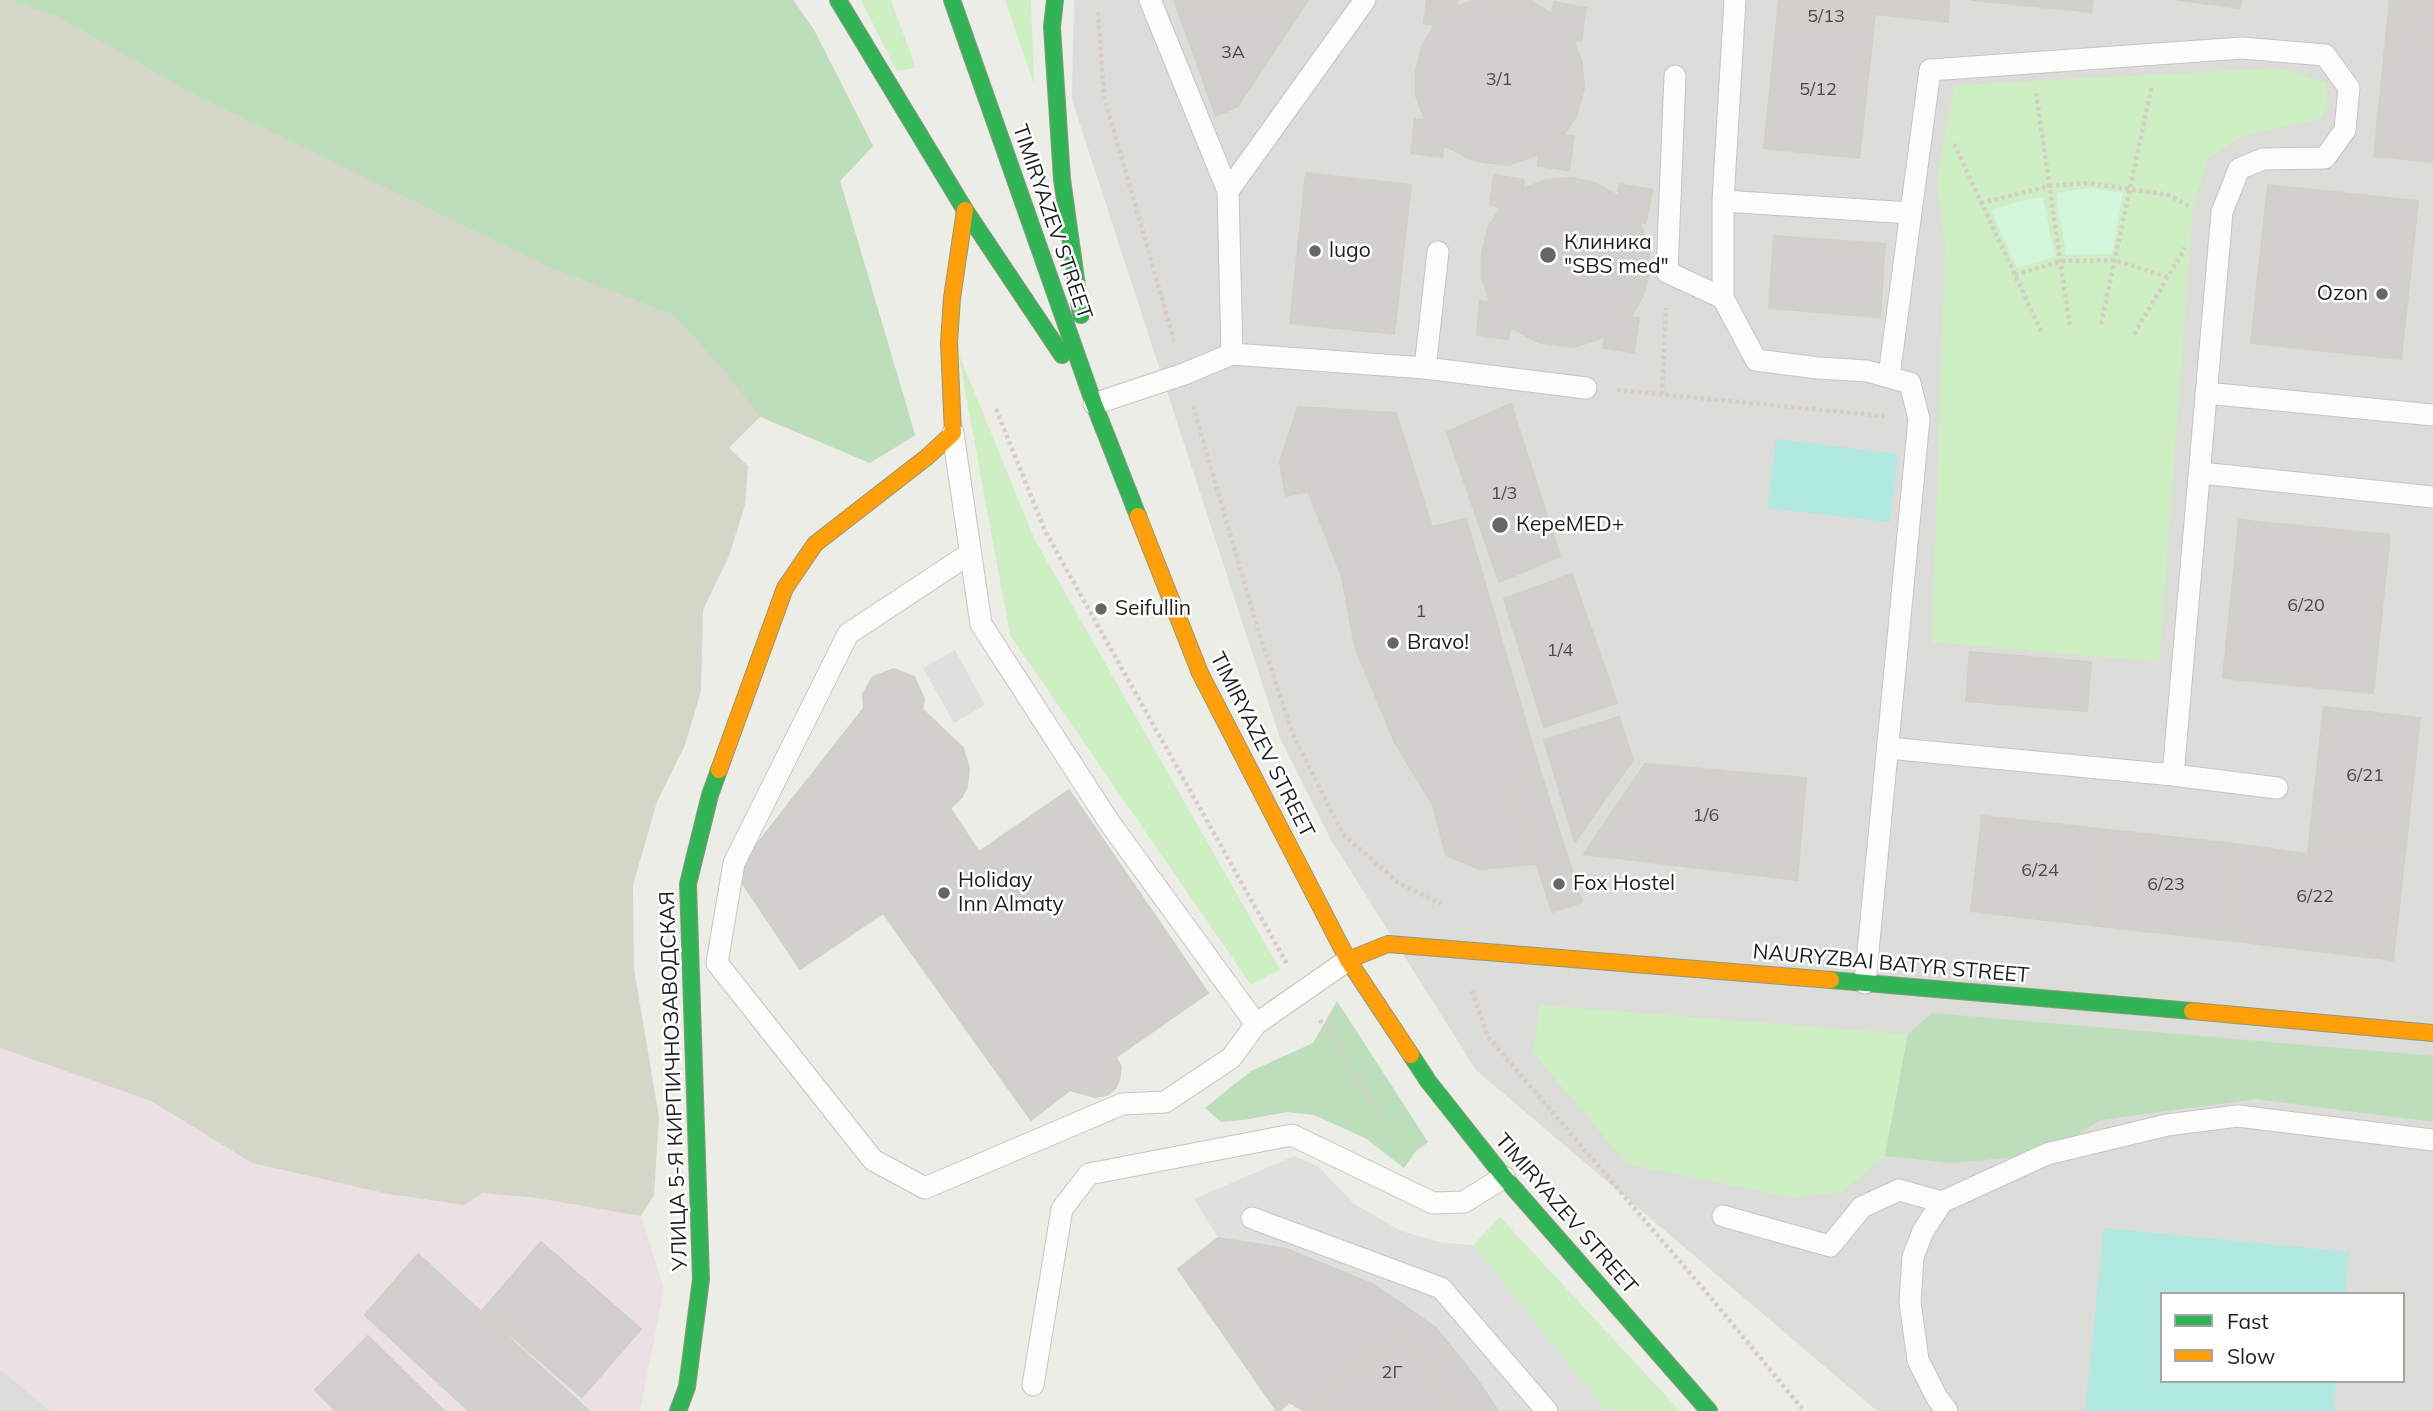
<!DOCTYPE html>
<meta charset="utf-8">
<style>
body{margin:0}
#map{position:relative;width:2433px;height:1411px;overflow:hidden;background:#edede7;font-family:Mulish,sans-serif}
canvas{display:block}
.legend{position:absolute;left:2160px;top:1292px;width:245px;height:91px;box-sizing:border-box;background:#fff;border:2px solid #a5a5a5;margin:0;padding:9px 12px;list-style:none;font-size:21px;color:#1e1e1e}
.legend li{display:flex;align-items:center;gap:14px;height:35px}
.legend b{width:35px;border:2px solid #a5a5a5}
</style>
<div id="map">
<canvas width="2433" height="1411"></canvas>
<ul class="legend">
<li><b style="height:9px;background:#30b455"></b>Fast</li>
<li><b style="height:9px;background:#ff9f0a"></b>Slow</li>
</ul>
</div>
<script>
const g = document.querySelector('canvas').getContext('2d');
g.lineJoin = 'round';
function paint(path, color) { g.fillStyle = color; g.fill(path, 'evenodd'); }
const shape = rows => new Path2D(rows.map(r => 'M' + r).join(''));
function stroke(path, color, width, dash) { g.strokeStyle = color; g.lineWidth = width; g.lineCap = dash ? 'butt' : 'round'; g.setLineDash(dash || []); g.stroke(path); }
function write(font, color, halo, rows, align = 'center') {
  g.font = font + ' Mulish,sans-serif'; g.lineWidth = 5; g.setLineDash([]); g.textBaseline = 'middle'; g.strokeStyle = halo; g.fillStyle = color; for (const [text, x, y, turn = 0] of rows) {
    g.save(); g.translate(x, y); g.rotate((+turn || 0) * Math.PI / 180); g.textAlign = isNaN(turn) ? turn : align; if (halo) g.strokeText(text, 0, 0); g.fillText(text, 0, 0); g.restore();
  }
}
const residential = shape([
 [1074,0,2433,0,2433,1411,1877,1411,1476,1070,1331,840,1280,738,1072,100],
 [2162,1294,2403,1294,2403,1381,2162,1381],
 [0,1369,51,1411,0,1411]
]);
const industrial = shape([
 [0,1048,151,1101,252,1163,388,1194,464,1205,481,1193,536,1198,641,1216,664,1289,640,1411,51,1411,0,1369]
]);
const construction = shape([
 [0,0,793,0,814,30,873,146,840,181,915,435,870,463,760,417,729,448,748,466,745,505,729,556,703,610,701,691,685,745,657,802,633,885,634,969,659,1117,654,1195,641,1216,536,1198,482,1193,464,1205,388,1194,252,1163,151,1101,0,1048]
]);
const grass = shape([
 [861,0,891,0,916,68,897,71],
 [1005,0,1031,0,1034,84],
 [2279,68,2326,83,2326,104,2322,118,2244,136,2209,158,2193,208,2159,662,1932,642,1945,246,1937,182,1954,85],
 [958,352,1034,538,1280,970,1251,985,1010,635],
 [1540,1005,1908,1034,1885,1156,1842,1192,1793,1198,1627,1164,1533,1053],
 [1500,1217,1680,1411,1606,1411,1473,1245]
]);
const forest = shape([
 [8,0,793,0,814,30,873,146,840,181,915,435,870,463,760,416,723,369,674,315,547,266,190,92,57,16],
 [1337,1001,1428,1142,1415,1152,1404,1168,1365,1138,1314,1115,1287,1112,1244,1120,1221,1122,1205,1108,1251,1071,1313,1043],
 [1932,1013,2433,1056,2433,1122,2256,1099,2100,1120,2047,1154,1953,1163,1885,1156,1908,1034]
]);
const park = shape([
 [2088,188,2123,193,2112,254,2066,255,2056,193],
 [2043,197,2055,257,2017,268,1991,210,2020,201]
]);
const pitch = shape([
 [1776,439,1898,454,1890,522,1767,508],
 [2104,1228,2349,1252,2345,1294,2162,1294,2162,1381,2336,1381,2333,1411,2085,1411]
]);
const parking = shape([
 [955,650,985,705,954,723,923,668],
 [1294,1156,1318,1166,1353,1203,1401,1231,1439,1242,1473,1245,1606,1411,1496,1411,1435,1327,1374,1285,1287,1249,1218,1238,1194,1199]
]);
const building = shape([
 [1174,0,1308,0,1238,106,1216,116,1174,0],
 [1427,0,1458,0,1457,7,1475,0,1524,0,1531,1,1552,14,1554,2,1586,8,1581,41,1573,40,1582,63,1584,88,1577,114,1564,135,1574,136,1569,170,1538,166,1539,154,1508,165,1475,161,1444,145,1442,157,1411,153,1415,119,1425,120,1416,96,1416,71,1422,46,1435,25,1424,23,1427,0],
 [1779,0,1949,0,1948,22,1875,14,1873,31,1777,21,1779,0],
 [1972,0,2093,0,2091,12,1972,0],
 [2178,0,2241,0,2240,8,2178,0],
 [2390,0,2433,0,2433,34,2387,29,2390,0],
 [1777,21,1873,31,1859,158,1764,148,1777,21],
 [2387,29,2433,34,2433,162,2374,156,2387,29],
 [1306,173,1411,185,1394,334,1290,323,1306,173],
 [1494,175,1524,180,1523,189,1546,180,1572,178,1596,183,1618,196,1620,184,1652,190,1646,223,1639,222,1648,245,1650,270,1643,296,1630,317,1639,318,1634,352,1603,348,1605,337,1574,347,1540,343,1510,327,1508,339,1477,335,1480,301,1490,302,1482,278,1482,253,1488,228,1501,207,1490,205,1494,175],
 [2268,185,2418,201,2401,359,2251,343,2268,185],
 [1774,236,1885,244,1880,317,1769,308,1774,236],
 [1511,404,1560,556,1499,582,1447,432,1511,404],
 [1298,407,1396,413,1432,527,1466,519,1541,774,1511,784,1536,864,1480,869,1446,855,1433,805,1395,743,1355,647,1342,577,1308,491,1286,496,1280,462,1298,407],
 [2239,520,2390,535,2373,693,2223,678,2239,520],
 [1572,574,1617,703,1544,727,1504,599,1572,574],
 [1970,652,2091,662,2087,711,1966,701,1970,652],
 [894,669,914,677,924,699,922,709,963,748,969,769,967,787,962,797,950,808,979,852,1069,790,1208,993,1116,1057,1121,1067,1119,1080,1115,1089,1107,1095,1095,1097,1070,1090,1031,1120,883,913,800,969,735,872,864,708,863,694,873,677,894,669],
 [2324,707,2420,718,2406,844,2310,834,2324,707],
 [1619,717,1633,760,1575,842,1544,740,1619,717],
 [1645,764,1806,778,1797,880,1584,854,1645,764],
 [1541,774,1582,902,1552,912,1511,784,1541,774],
 [1982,816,2109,830,2098,926,1971,911,1982,816],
 [2109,830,2235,844,2225,940,2098,926,2109,830],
 [2310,834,2406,844,2393,960,2225,940,2235,844,2308,854,2310,834],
 [1218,1238,1287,1249,1374,1285,1435,1327,1477,1379,1498,1411,1461,1411,1401,1335,1304,1411,1289,1402,1280,1411,1277,1411,1178,1269,1218,1238],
 [541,1242,641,1329,582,1397,482,1311,541,1242],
 [418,1254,589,1411,469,1411,365,1315,418,1254],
 [1401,1335,1461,1411,1304,1411,1401,1335],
 [368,1336,444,1411,336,1411,315,1390,368,1336]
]);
const path = shape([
 [1098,12,1104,96,1175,344],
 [2036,93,2070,328],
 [1954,144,2042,333],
 [1981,203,2049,186,2088,183,2169,195,2190,207],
 [2015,275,2061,261,2115,260,2167,277],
 [2101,324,2152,85],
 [2134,334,2185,248],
 [1617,390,1884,416],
 [1662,394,1666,308],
 [1193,406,1258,630,1294,737,1343,834,1397,882,1441,904],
 [996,409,1045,531,1287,964],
 [1472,991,1488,1037,1706,1292,1804,1411],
 [1320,1020,1384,1120]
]);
const lane = shape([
 [1150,0,1228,191,1232,354],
 [1735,0,1723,201,1723,298,1756,360,1818,368,1867,371,1910,383,1919,419,1865,983],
 [1675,76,1667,272,1723,298],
 [1228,191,1365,0],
 [1723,201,1910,213],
 [1425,368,1586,388],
 [1889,376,1930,70,2242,48,2325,55,2349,88,2345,130,2325,158,2263,159,2239,169,2222,212,2173,775,2277,788],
 [2206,393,2433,415],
 [1094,404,1184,374,1232,354,1425,368,1438,252],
 [953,433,981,624,1109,822,1256,1024],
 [2201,473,2433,497],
 [969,554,848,634,734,863,717,963,873,1160,925,1188,1122,1104,1165,1102,1231,1058,1256,1024,1348,960],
 [1888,748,2173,775],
 [1723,1216,1830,1246,1862,1207,1899,1190,1942,1202],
 [1252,1218,1441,1288,1547,1411],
 [1033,1385,1062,1209,1089,1174,1292,1135,1433,1203,1464,1202,1504,1177],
 [1947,1411,1937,1398,1918,1360,1910,1302,1913,1257,1923,1231,1942,1202,2047,1154,2167,1125,2238,1116,2433,1140]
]);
const fast = shape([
 [838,0,965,210,1062,355],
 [952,0,1094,404,1138,516],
 [1055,0,1052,27,1062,179,1081,315],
 [1831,980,2192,1011],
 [1411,1055,1428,1081,1504,1177,1709,1411],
 [678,1411,687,1387,701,1279,688,884,710,795,719,770]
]);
const slow = shape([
 [1138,516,1200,673,1348,960,1411,1055],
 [719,770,785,588,815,544,927,457,953,433,949,343,952,298,965,210],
 [1348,960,1388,944,1831,980],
 [2192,1011,2433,1033]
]);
const markers = [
 [1315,251,7,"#666664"],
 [1548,255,9,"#666664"],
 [2382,294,7,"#666664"],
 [1500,525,9,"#666664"],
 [1101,609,7,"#666664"],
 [1393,643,7,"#666664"],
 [1559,884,7,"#666664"],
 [944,893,7,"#666664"]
];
const numberNames = [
 ["5/13",1826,17],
 ["3А",1233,53],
 ["3/1",1499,80],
 ["5/12",1818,90],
 ["1/3",1504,494],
 ["6/20",2306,606],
 ["1",1421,612],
 ["1/4",1560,651],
 ["6/21",2365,776],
 ["1/6",1706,816],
 ["6/24",2040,871],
 ["6/23",2166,885],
 ["6/22",2315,897],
 ["2Г",1392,1373]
];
const streetNames = [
 ["TIMIRYAZEV STREET",1052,222,71],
 ["TIMIRYAZEV STREET",1262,745,63],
 ["NAURYZBAI BATYR STREET",1891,964,5],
 ["УЛИЦА 5-Я КИРПИЧНОЗАВОДСКАЯ",674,1081,-92],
 ["TIMIRYAZEV STREET",1566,1214,49]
];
const poiNames = [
 ["Клиника",1564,243],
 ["\"SBS med\"",1564,267],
 ["lugo",1329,251],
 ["Ozon",2368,294,"right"],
 ["КереMED+",1516,525],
 ["Seifullin",1115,609],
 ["Bravo!",1407,643],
 ["Holiday",958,881],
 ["Inn Almaty",958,905],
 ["Fox Hostel",1573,884]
];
paint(residential, '#dcdcd8');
paint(industrial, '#ebe0e3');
paint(construction, '#d4d7c8');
paint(grass, '#ceeec3');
paint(forest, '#bddeba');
paint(park, '#d3f6dd');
paint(pitch, '#afe9e0');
paint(parking, '#dfdfdd');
paint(building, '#d2d0cc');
stroke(building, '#d0cfc8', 2);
stroke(lane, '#c5c5c3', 23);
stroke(fast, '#8f987e', 18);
stroke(slow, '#8f987e', 18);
stroke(path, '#d7cdc7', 4.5, [3.5, 3.5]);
stroke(lane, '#fcfcfb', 21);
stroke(fast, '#30b455', 16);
stroke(slow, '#ff9f0a', 16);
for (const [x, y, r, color] of markers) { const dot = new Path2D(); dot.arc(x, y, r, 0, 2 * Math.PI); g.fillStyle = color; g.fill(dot); stroke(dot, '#fff', 2.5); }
write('18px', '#4b4a4a', null, numberNames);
write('21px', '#1e1e1e', '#fff', streetNames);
write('21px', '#1e1e1e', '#fff', poiNames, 'left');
</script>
